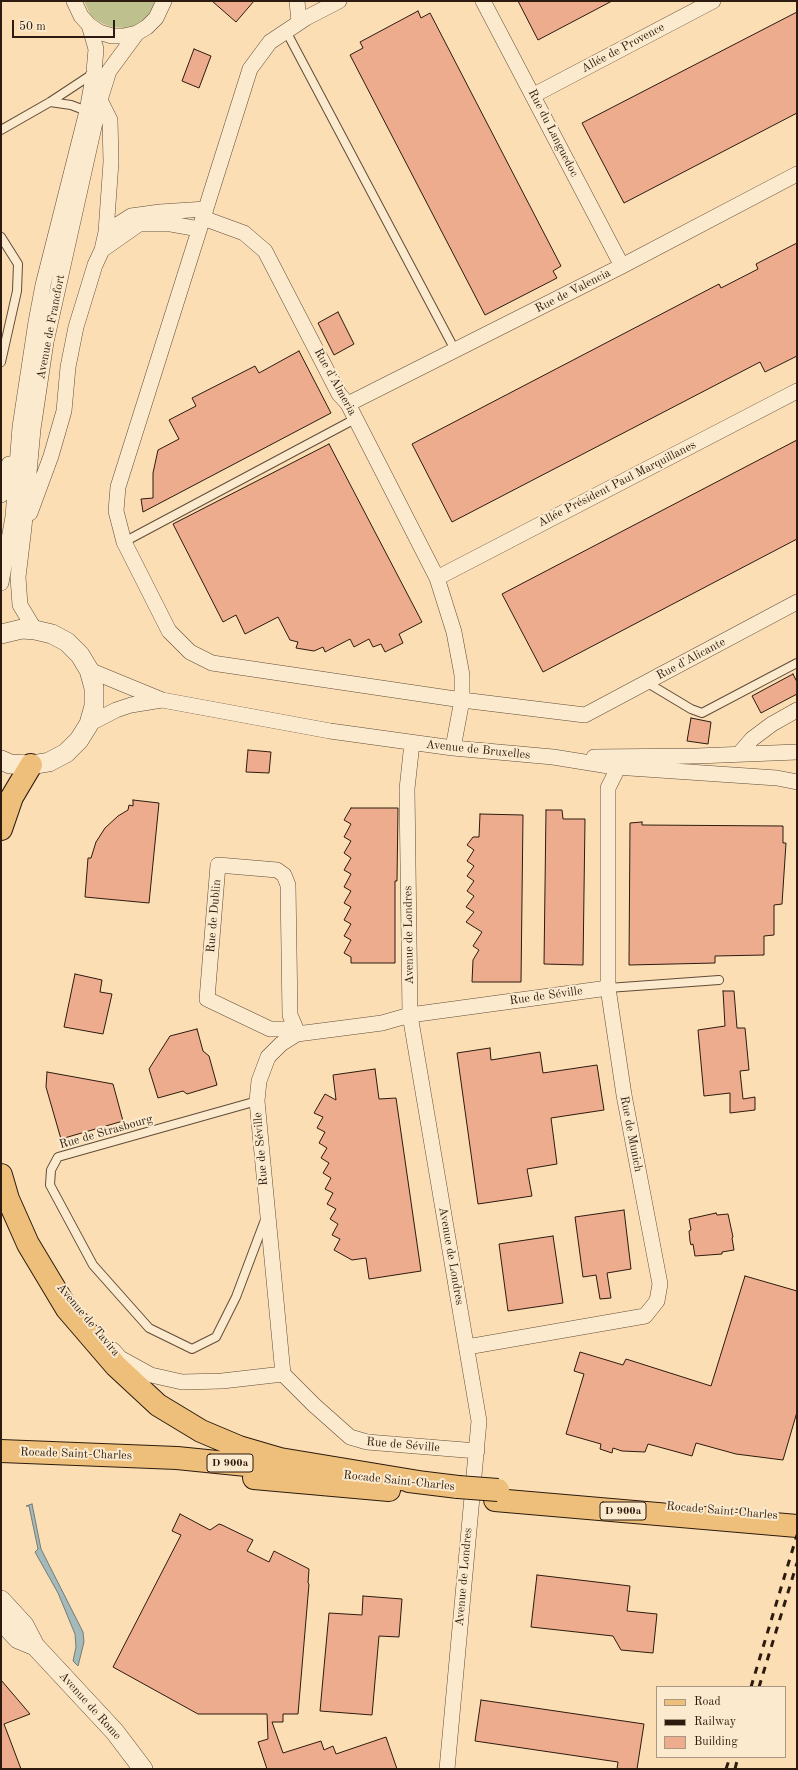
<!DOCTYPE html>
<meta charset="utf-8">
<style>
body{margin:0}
#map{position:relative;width:798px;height:1770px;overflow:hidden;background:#fbdeb4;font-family:"Old Standard TT",serif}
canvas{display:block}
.frame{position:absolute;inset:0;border:2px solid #2c1b0e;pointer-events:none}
.legend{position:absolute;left:656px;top:1686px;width:130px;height:72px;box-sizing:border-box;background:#fceace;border:1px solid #a99781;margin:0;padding:5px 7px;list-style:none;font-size:12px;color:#2c1b0e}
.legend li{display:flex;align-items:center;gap:8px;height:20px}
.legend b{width:20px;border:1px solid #a99781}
.scale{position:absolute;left:12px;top:20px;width:103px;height:18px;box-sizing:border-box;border:2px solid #2c1b0e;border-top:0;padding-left:5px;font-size:12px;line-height:14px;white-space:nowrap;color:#2c1b0e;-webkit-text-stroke:3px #fceace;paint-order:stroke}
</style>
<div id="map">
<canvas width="798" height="1770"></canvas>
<div class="frame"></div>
<ul class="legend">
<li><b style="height:5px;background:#eebf7a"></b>Road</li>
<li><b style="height:5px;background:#2c1b0e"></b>Railway</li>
<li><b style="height:11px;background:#eeac8f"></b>Building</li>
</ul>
<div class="scale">50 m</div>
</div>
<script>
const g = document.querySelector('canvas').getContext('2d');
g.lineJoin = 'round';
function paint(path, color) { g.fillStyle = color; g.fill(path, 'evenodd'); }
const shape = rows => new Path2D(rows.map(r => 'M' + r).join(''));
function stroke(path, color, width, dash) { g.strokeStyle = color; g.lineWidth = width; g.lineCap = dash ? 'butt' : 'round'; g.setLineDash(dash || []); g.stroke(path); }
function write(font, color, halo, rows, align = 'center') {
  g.font = font + ' "Old Standard TT",serif'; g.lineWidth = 4; g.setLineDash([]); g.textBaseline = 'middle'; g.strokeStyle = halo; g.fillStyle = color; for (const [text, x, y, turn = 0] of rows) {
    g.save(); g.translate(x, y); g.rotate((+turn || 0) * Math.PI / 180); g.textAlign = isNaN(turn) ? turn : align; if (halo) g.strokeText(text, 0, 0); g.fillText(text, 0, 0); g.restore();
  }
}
const green = shape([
 [84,1,156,1,154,8,145,18,136,25,124,28,112,27,101,23,91,16]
]);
const water = shape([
 [32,1504,41,1549,83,1632,84,1642,78,1666,73,1661,76,1647,75,1634,58,1593,35,1552,38,1549,29,1506,26,1506,32,1504]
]);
const building = shape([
 [212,1,254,1,236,22,212,1],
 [518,1,612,1,538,40,518,1],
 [418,11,421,18,430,13,561,266,553,271,557,278,485,315,350,55,363,48,360,42,418,11],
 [797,12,797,113,624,203,582,123,797,12],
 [194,49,211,56,199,88,182,81,194,49],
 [797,243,797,356,765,372,760,362,452,522,412,444,719,284,721,288,758,269,756,264,797,243],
 [338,312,354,344,334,355,318,323,338,312],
 [299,351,331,413,143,512,141,499,153,498,153,473,158,450,179,439,169,420,196,406,192,398,255,366,259,373,299,351],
 [797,440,797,539,543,672,502,594,797,440],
 [329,444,422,622,399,634,403,643,385,652,381,644,373,647,369,639,354,647,350,639,325,652,323,647,314,651,296,648,298,642,290,640,278,617,245,634,236,615,223,622,173,524,329,444],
 [793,674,797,682,797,694,761,713,752,696,793,674],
 [691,718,711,722,708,744,687,741,691,718],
 [248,750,271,752,269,773,246,772,248,750],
 [133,800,159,803,149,903,85,897,88,858,91,858,96,842,105,828,118,816,128,810,129,805,133,806,133,800],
 [351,808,398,808,397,881,395,881,395,963,351,963,351,957,344,953,351,940,344,936,351,924,344,920,351,907,344,903,351,891,344,887,351,874,344,870,351,858,344,853,351,841,344,837,351,824,344,820,351,808],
 [546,810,562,810,563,819,585,819,583,965,544,964,546,810],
 [480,814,523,815,521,982,472,982,473,960,479,950,473,946,482,932,466,922,474,912,466,907,474,896,467,891,474,881,467,876,474,866,467,861,474,850,467,845,473,837,479,837,480,814],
 [642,822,642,825,783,826,783,843,786,843,782,904,774,905,774,935,764,936,764,955,715,956,715,963,629,965,630,823,642,822],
 [75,974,102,980,100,992,112,994,103,1034,64,1027,75,974],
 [723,991,734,991,737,1028,745,1028,749,1070,740,1071,743,1099,755,1097,755,1110,730,1113,730,1093,704,1096,698,1030,725,1026,723,991],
 [197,1029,203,1051,209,1056,217,1085,187,1094,183,1091,158,1098,149,1069,170,1036,197,1029],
 [490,1048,491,1060,540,1052,543,1073,597,1065,604,1110,551,1118,557,1164,527,1169,532,1196,478,1204,457,1053,490,1048],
 [375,1069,379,1099,396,1098,421,1271,369,1279,366,1258,352,1260,334,1250,340,1239,332,1235,338,1224,330,1219,336,1209,327,1204,333,1193,325,1189,331,1178,323,1173,329,1163,321,1158,327,1148,319,1143,325,1132,317,1128,323,1117,314,1113,325,1094,336,1100,333,1075,375,1069],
 [47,1072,113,1084,123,1121,61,1139,46,1087,47,1072],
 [624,1210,631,1269,607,1273,611,1298,600,1299,596,1275,583,1277,575,1217,624,1210],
 [716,1213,717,1215,728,1214,733,1237,732,1238,734,1250,722,1252,722,1254,695,1256,693,1244,691,1245,690,1241,689,1231,691,1230,689,1219,716,1213],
 [553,1236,563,1303,508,1311,499,1244,553,1236],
 [745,1276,797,1291,797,1412,783,1460,736,1454,696,1443,692,1456,648,1444,645,1452,622,1451,613,1448,612,1453,600,1449,601,1444,566,1434,584,1374,574,1371,580,1352,623,1365,626,1359,711,1386,745,1276],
 [180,1514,210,1530,219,1524,222,1525,253,1540,247,1551,269,1562,274,1551,309,1569,308,1583,309,1584,298,1714,283,1714,283,1722,272,1722,283,1753,321,1741,324,1750,333,1746,336,1754,386,1737,397,1769,267,1769,258,1742,268,1739,267,1714,198,1714,113,1667,181,1535,172,1531,180,1514],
 [537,1575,630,1586,627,1611,657,1614,653,1653,621,1650,613,1636,531,1627,537,1575],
 [363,1596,402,1599,399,1637,379,1636,372,1715,320,1711,329,1613,362,1615,363,1596],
 [1,1680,30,1714,4,1724,21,1769,1,1769,1,1680],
 [481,1700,644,1724,637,1769,617,1769,618,1762,475,1741,481,1700]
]);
const service = shape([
 [286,31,455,350],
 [50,102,71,105,87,111],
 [1,130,50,102,94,73],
 [1,237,18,264,17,291,1,362],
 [124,542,355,419],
 [646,682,691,709,702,713,797,663],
 [608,988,719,980],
 [257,1101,58,1157,51,1170,50,1185,93,1265,149,1328,192,1349,216,1337,236,1297,265,1220]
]);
const minor = shape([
 [74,1,81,16,89,25,99,32,112,36,124,36,137,33,147,27,156,18,164,1],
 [297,1,299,22],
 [339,1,306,18,270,42,250,69,118,487,116,511,124,542,169,631,190,652,212,663,462,700,585,715,797,602],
 [483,1,622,266],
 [534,95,713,1],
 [203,218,244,233,265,251,339,394,348,404,437,578,454,632,462,675,462,700,453,748],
 [106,232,131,216,160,212,206,209],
 [102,250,139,224,171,224,199,229],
 [348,404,622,266,797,174],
 [1,495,7,478,9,464],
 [30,513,51,456,64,411,68,367,76,327,95,265,102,250,106,232,111,162,110,120,100,100],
 [437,578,797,391],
 [1,583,13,517,20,427,36,322,43,285,87,111,94,72,96,49,89,25],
 [35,630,20,605,18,577,24,527,33,429,46,342,100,100,109,71,137,33],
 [89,670,162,700,330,731,453,748,553,757,615,767,777,778,797,782],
 [89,724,116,710,131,705,162,700],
 [412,743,407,789,410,1015,479,1421,447,1769],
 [739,754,752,739,772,724,797,710],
 [594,757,697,756,797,752],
 [296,1029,270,1029,207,999,218,865,277,870,284,875,288,885,290,1015,296,1029,297,1034],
 [467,1347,645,1316,657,1301,660,1284,624,1095,608,988,608,788,615,774,615,767],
 [113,1350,120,1358,151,1375,182,1382,222,1381,283,1374],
 [477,1451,367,1442,350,1437,314,1405,283,1374,257,1101,259,1081,268,1057,281,1044,297,1034,382,1023,410,1015,608,988]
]);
const tertiary = shape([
 [1,634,22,629,35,630,52,634,67,642,80,655,89,670,94,688,94,706,89,724,79,740,66,753,49,762,31,765,10,764,1,760],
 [1,1600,24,1625,35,1646,115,1732,143,1769],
 [1,1621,18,1639,35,1646]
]);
const primary = shape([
 [1,829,12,797,31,765],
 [1,1175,8,1199,28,1244,67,1309,116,1366,158,1405,201,1431,239,1447,280,1459,425,1483],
 [1,1451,177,1458,276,1468],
 [254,1478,389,1490],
 [409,1481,458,1487],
 [495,1500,797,1526]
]);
const rail = shape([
 [751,1687,797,1535],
 [759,1687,797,1563],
 [726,1769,730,1757],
 [735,1769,738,1757]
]);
const primaryBridge = shape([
 [458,1487,498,1490]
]);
const shields = [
 [230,1463,46],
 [623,1511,46]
];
const shieldNames = [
 ["D 900a",230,1463],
 ["D 900a",623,1511]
];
const streetNames = [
 ["Allée de Provence",623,48,-28],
 ["Rue du Languedoc",553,133,63],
 ["Rue de Valencia",573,291,-27],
 ["Avenue de Francfort",51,327,-79],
 ["Rue d'Almeria",335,382,61],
 ["Allée Président Paul Marquillanes",617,484,-27],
 ["Rue d'Alicante",691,659,-28],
 ["Avenue de Bruxelles",478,750,6],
 ["Rue de Dublin",214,916,-85],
 ["Avenue de Londres",409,935,-91],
 ["Rue de Séville",546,996,-8],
 ["Rue de Strasbourg",106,1132,-16],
 ["Rue de Munich",631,1134,79],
 ["Rue de Séville",261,1149,-95],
 ["Avenue de Londres",451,1256,80],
 ["Avenue de Tavira",88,1320,50],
 ["Rue de Séville",403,1445,5],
 ["Rocade Saint-Charles",76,1454,2],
 ["Rocade Saint-Charles",399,1481,6],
 ["Rocade Saint-Charles",722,1511,5],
 ["Avenue de Londres",464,1577,-85],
 ["Avenue de Rome",90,1706,48]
];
paint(green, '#bec18d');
paint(water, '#a4b9b9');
stroke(water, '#747a75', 1);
paint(building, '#eeac8f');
stroke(building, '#2c1b0e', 1);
stroke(service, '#604c38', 10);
stroke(minor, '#604c38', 16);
stroke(tertiary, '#604c38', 20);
stroke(primary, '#2c1b0e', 24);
stroke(service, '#fceace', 8);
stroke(minor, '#fceace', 15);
stroke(tertiary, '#fceace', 19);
stroke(primary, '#eebf7a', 22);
stroke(rail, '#2c1b0e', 3, [7, 7]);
stroke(primaryBridge, '#2c1b0e', 24, []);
stroke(primaryBridge, '#eebf7a', 22);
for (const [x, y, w] of shields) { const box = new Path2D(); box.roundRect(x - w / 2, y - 9, w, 18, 3); g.fillStyle = '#fceace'; g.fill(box); stroke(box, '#2c1b0e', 1); }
write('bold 11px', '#2c1b0e', null, shieldNames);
write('12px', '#2c1b0e', '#fceace', streetNames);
</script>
